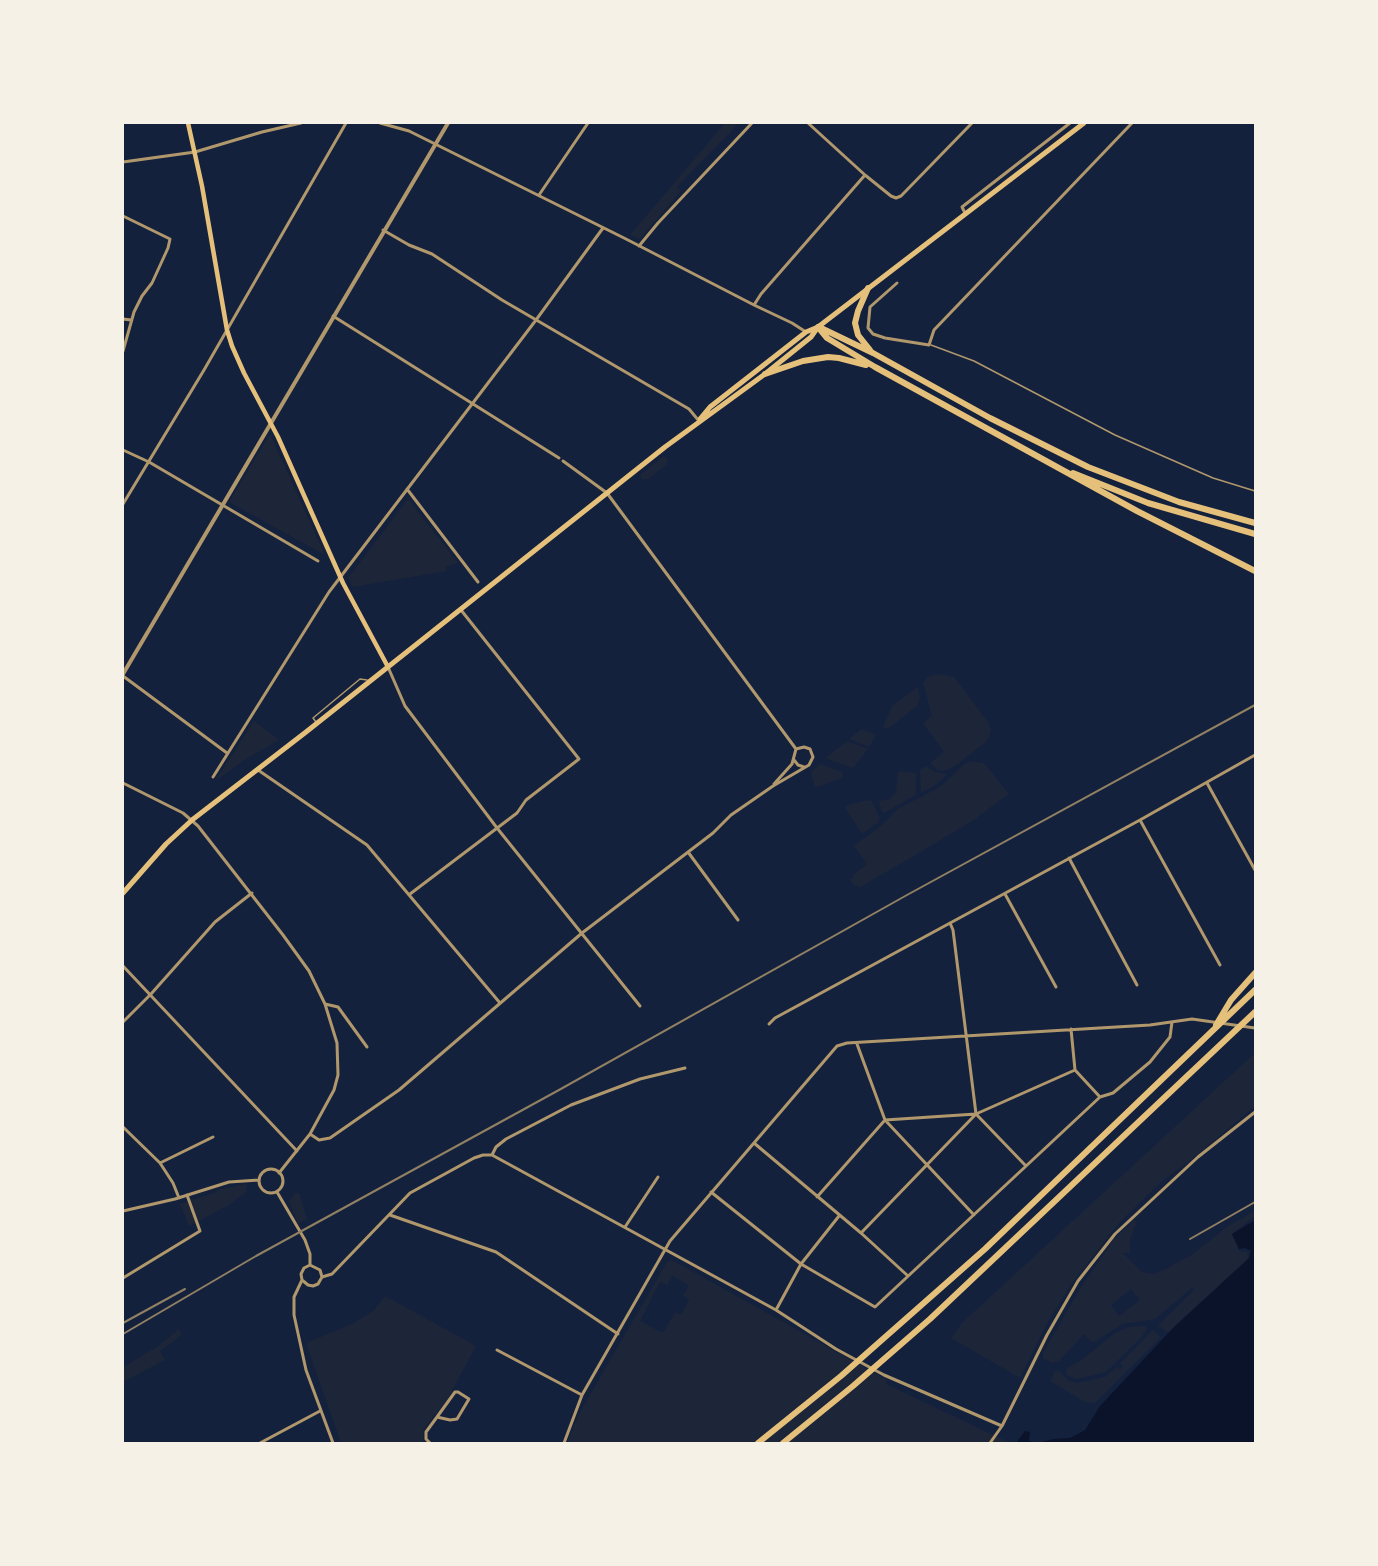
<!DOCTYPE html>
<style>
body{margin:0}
#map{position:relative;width:1378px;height:1566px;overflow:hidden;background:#14213d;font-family:"Archivo Narrow",sans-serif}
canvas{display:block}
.frame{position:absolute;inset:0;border:124px solid #f6f1e7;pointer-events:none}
</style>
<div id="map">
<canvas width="1378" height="1566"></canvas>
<div class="frame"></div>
</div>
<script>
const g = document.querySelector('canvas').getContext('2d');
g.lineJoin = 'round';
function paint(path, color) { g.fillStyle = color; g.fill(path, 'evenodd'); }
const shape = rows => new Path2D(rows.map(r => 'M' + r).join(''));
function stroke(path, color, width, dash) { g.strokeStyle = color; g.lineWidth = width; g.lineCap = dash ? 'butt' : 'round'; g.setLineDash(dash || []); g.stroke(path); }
const green = shape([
 [725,123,739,123,677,187,681,191,640,239,630,235],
 [270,434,325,555,229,502],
 [664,456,667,458,667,464,648,479,642,479,640,475],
 [408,499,458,563,446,567,446,571,353,587,348,578],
 [939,674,954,677,988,722,991,730,987,741,955,766,944,771,938,770,930,763,944,752,923,723,932,716,923,682,930,676],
 [918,687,920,699,917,706,889,728,882,729,892,706],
 [254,721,279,740,246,759,215,781],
 [862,729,876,735,869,747,849,739],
 [847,741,868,749,853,768,825,758],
 [970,761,984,763,1009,794,972,821,907,860,860,887,854,885,850,880,854,877,853,875,867,864,854,846,883,824,899,808,940,787,963,765],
 [820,764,842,772,843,777,818,787,814,785,811,772],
 [925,766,936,772,948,774,934,786,921,793,920,770],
 [900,771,916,773,916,795,884,813,881,810,879,801,890,799,896,792,898,773],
 [871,800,880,818,877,823,862,834,845,808,850,804],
 [1255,1053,1255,1106,1192,1159,1161,1182,1119,1223,1070,1286,1046,1325,1020,1378,951,1338,962,1323],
 [247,1184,246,1192,229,1205,189,1226,180,1204,217,1192,217,1190],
 [298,1193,300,1195,307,1219,298,1224,289,1202,294,1194],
 [1255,1211,1255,1216,1232,1234,1239,1251,1247,1252,1249,1258,1168,1332,1158,1326,1194,1290,1192,1288,1155,1319,1122,1324,1093,1343,1084,1334,1059,1361,1052,1363,1043,1358,1043,1353,1081,1287,1114,1239,1135,1219,1136,1224,1130,1240,1130,1253,1123,1253,1142,1272,1153,1274,1164,1270,1193,1254,1228,1226],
 [1131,1289,1140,1300,1119,1316,1111,1305],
 [672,1260,887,1380,886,1384,1010,1443,567,1443,580,1412,667,1262],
 [672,1276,689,1285,683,1296,689,1300,681,1315,675,1312,663,1333,640,1321,660,1282,667,1285],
 [385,1296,476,1346,448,1398,423,1430,423,1443,341,1443,306,1343,352,1324,373,1311],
 [1145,1326,1147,1329,1141,1338,1106,1372,1077,1379,1070,1377,1066,1374,1067,1368,1080,1361,1115,1333,1129,1327],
 [179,1329,182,1335,160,1351,165,1360,123,1382,123,1367,157,1347],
 [1153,1330,1161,1337,1095,1403,1085,1402,1050,1381,1055,1371,1058,1370,1069,1381,1077,1383,1105,1377,1117,1367,1120,1369,1123,1366,1120,1363]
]);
const water = shape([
 [1255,1220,1255,1443,1016,1443,1025,1431,1030,1432,1029,1441,1038,1443,1053,1439,1070,1438,1085,1430,1100,1406,1173,1328,1249,1258,1251,1251,1245,1248,1239,1249,1232,1234]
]);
const service = shape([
 [931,345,974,361,1115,435,1213,478,1255,491],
 [316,722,313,718,360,679,367,680]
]);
const minor = shape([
 [380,123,409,131,626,239,754,305,792,323,806,332],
 [123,162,195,152,262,132,301,123],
 [865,175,891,196,896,198,901,196,972,123],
 [539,195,588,123],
 [965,213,962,207,1070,123],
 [123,216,170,239,168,248,152,283,142,296,134,312,123,351],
 [383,230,409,245,432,254,502,300,689,409,699,421],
 [639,246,658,223,752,123],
 [897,283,870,307,868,328,873,334,885,338,929,345,934,330,1132,123],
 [754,305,761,294,865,175,808,123],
 [333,316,559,458],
 [123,319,131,320],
 [123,450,149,462,318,561],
 [563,461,607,493,796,749],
 [407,489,478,582],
 [123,504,204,370,346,123],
 [388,667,405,706,497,828,640,1006],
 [123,676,227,753],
 [794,760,798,765,804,767],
 [258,770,367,845,500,1003],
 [213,777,329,592,536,320,603,228],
 [123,783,183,813,198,826,283,935,309,971,325,1004,337,1043,338,1075,334,1090,310,1134,279,1173],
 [1207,783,1255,870],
 [774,784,792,764,796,749],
 [1140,820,1220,965],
 [688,852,738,920],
 [1069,858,1137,985],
 [410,894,517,813,526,800,579,759,461,610],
 [1005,894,1056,987],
 [950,923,953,930,976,1114,1026,1166],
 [123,966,297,1151],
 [325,1004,338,1007,367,1047],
 [123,1022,151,994,215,922,252,893],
 [769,1024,775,1018,1140,820,1255,755],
 [1071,1029,1075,1070,1100,1097],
 [857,1044,885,1120,974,1215],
 [123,1127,160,1163,173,1183,179,1198],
 [310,1134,319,1140,330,1138,399,1090,582,933,713,833,731,815,773,786,809,765,813,757,810,749,804,747,796,749],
 [754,1143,861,1233,908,1276],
 [492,1155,496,1147,506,1139,571,1105,640,1079,685,1068],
 [160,1163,213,1137],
 '259 1181a12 12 0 1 1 24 0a12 12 0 1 1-24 0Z',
 [277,1192,305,1240,310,1254,310,1265],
 [711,1192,801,1264,875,1307,1100,1097,1113,1093,1150,1062,1170,1037,1172,1022],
 [817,1197,885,1120,976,1114],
 [123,1211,175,1199,229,1182,259,1180],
 [390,1215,496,1252,618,1334],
 [625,1227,658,1177],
 [861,1233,976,1114,1075,1070],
 [310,1265,304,1268,301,1274,302,1280,294,1297,294,1315,306,1370,333,1443],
 [310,1265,320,1270,322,1277],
 [123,1278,200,1231,187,1195],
 [302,1280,308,1285,313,1286,318,1284,322,1277,332,1274,410,1193,474,1158,483,1155,492,1155,776,1310,836,1349,884,1375,1002,1426],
 [776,1310,801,1264,839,1216],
 [497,1350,582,1395],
 [260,1443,320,1411],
 [430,1443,426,1439,426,1432,437,1417,455,1392,458,1392,469,1399,457,1419,450,1420,437,1417],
 [564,1443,582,1395,670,1241,837,1046,847,1043,1150,1025,1192,1019,1255,1028],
 [990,1443,1002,1426,1047,1335,1078,1281,1115,1234,1198,1157,1255,1112]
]);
const tertiary = shape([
 [123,674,448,123]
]);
const secondary = shape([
 [188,123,202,186,227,330,232,346,244,373,278,437,343,583,388,667]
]);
const primary = shape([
 [700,419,710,407,806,332,818,327,1084,123],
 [123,893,166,844,192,820,306,732,665,447,765,374,811,337,818,327]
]);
const motorway = shape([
 [868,288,858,311,855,323,858,335,870,350],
 [818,327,827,338,875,367,1137,511,1255,571],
 [821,328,873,353,990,418,1088,467,1179,502,1255,523],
 [765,374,803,361,828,357,839,358,866,365],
 [1073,473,1148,503,1255,534],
 [1216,1025,1231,1000,1255,973],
 [758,1443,841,1376,985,1249,1255,990],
 [783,1443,853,1386,930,1319,1255,1012]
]);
const rail = shape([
 [1190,1239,1255,1202],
 [123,1323,185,1289],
 [123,1334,256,1256,559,1090,907,895,1255,705]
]);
paint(green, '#1d2539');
paint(water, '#0b132b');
stroke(service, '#b1986c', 1.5);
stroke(minor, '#b1986c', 3);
stroke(tertiary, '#b1986c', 4);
stroke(secondary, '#e5c07b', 4.5);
stroke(primary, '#e5c07b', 5);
stroke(motorway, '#e5c07b', 6);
stroke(rail, '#918062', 2);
</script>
